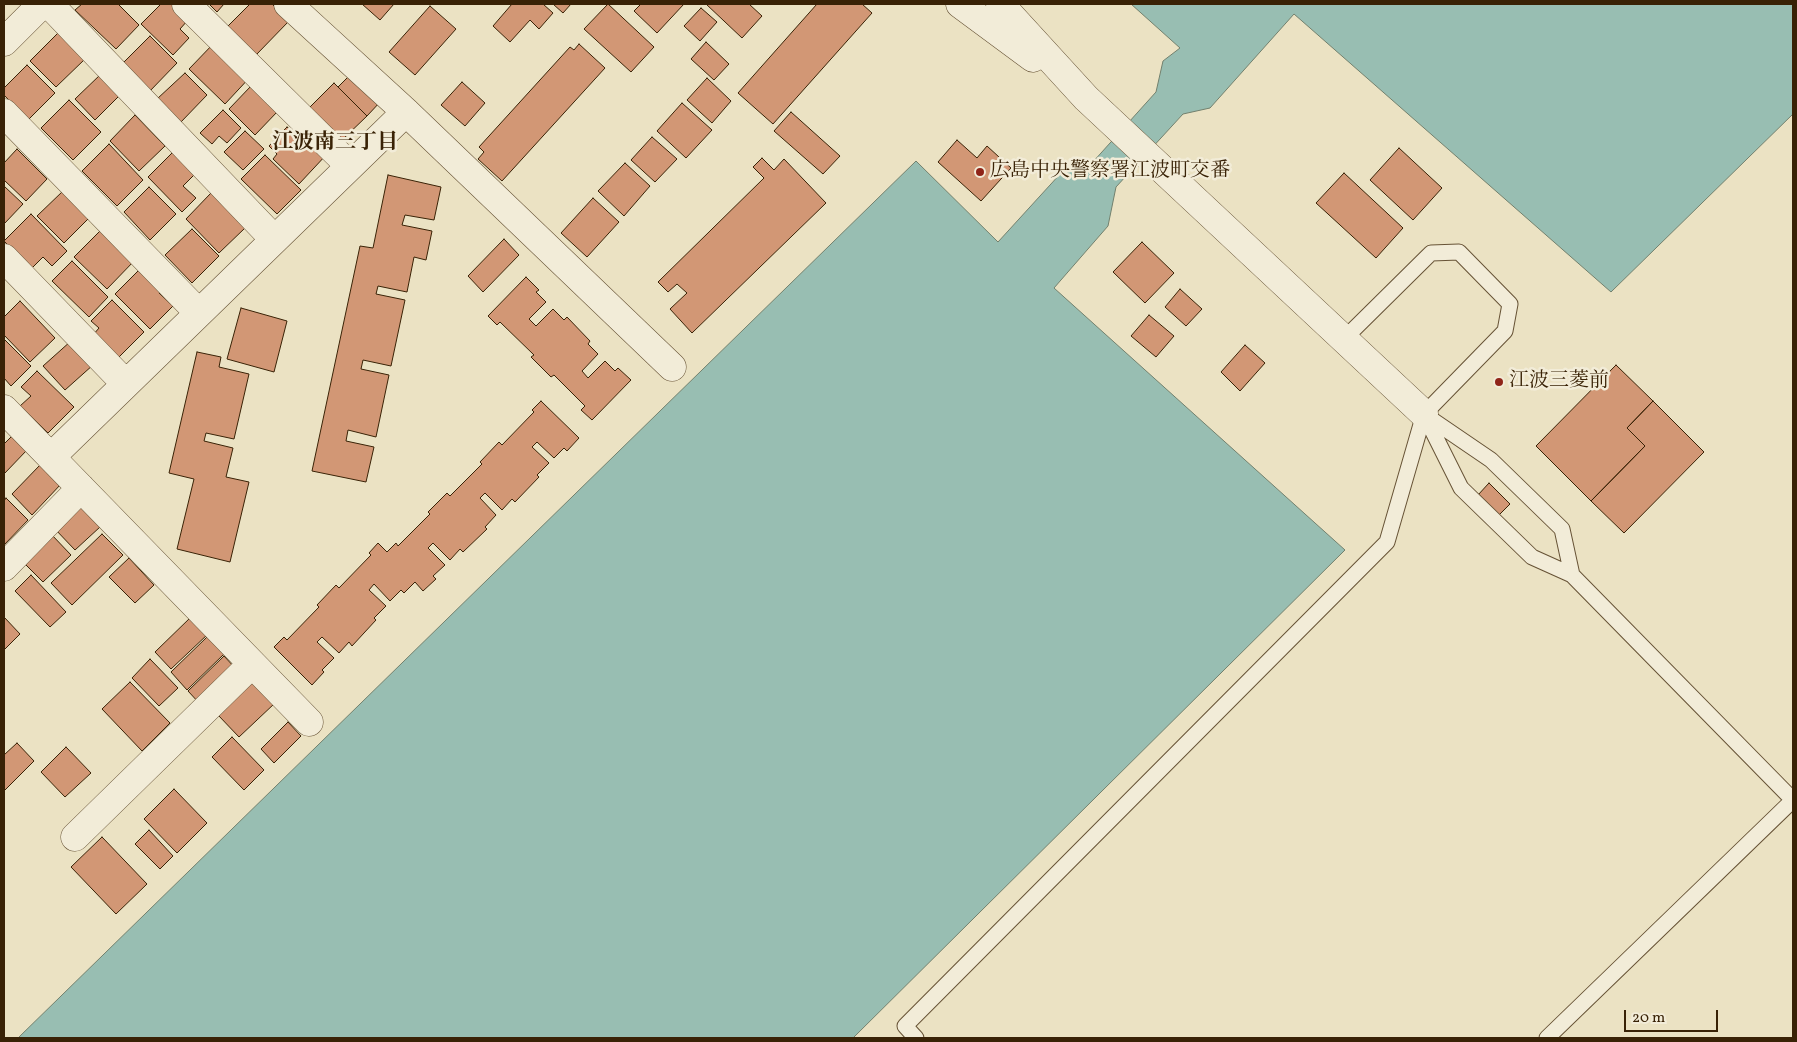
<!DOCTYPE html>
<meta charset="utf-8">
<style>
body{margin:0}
#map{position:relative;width:1797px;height:1042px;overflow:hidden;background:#ebe2c3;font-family:Vollkorn,serif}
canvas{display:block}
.frame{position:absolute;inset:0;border:5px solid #392206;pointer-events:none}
.scale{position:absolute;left:1624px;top:1010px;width:94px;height:22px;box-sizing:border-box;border:2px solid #392206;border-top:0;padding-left:6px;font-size:15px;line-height:18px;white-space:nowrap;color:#392206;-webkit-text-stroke:4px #f2ecd8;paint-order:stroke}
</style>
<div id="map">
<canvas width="1797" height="1042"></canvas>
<div class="frame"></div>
<div class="scale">20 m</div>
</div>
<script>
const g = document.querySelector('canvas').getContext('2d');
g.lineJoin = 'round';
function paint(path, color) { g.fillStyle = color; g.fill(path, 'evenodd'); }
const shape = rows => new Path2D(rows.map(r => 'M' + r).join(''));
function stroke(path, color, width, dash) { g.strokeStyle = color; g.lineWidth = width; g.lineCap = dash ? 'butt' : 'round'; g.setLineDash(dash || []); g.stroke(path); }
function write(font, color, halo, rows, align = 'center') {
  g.font = font + ' Vollkorn,"Noto Serif JP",serif'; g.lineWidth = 5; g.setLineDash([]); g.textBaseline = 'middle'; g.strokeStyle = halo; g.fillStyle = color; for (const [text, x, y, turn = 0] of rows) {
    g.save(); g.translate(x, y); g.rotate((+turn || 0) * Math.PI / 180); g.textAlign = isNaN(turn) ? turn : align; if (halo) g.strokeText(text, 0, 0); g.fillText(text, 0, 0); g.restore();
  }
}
const water = shape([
 [1131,4,1793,4,1793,114,1611,292,1294,14,1210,108,1183,114,1116,187,1108,226,1054,288,1345,550,853,1038,18,1038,916,161,998,242,1061,173,1092,163,1156,92,1163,61,1180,48,1131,4]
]);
const building = shape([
 [82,4,118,4,139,25,116,49,75,10,82,4],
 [161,4,172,4,188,20,180,29,189,38,173,55,141,24,161,4],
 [209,4,224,4,217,12,209,4],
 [250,4,272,4,289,21,256,55,227,27,250,4],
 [362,4,394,4,380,20,362,4],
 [512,4,543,4,553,13,539,29,530,20,510,42,493,26,512,4],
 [553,4,571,4,563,13,553,4],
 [608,4,654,47,631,72,584,29,608,4],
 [641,4,684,4,657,33,634,11,641,4],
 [706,4,749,4,762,16,742,38,706,4],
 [817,4,862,4,872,13,773,124,738,93,817,4],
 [430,6,456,29,415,75,389,52,430,6],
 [701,8,717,22,700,41,684,26,701,8],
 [58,33,85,59,56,87,30,61,58,33],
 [150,36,177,63,148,93,121,65,150,36],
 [216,41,252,75,225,104,189,69,216,41],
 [706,42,729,64,714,80,691,59,706,42],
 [579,44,605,68,502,181,478,159,484,152,479,147,570,47,574,50,579,44],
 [27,65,55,93,28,120,4,95,4,88,27,65],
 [353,72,381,101,367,116,338,87,353,72],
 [185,73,207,95,180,123,157,99,185,73],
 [101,74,120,95,95,120,75,99,101,74],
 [707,78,731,101,712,123,687,100,707,78],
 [462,82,485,103,465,126,441,105,462,82],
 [334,83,367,116,342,140,310,107,334,83],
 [252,85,278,111,255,135,229,109,252,85],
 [69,100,101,132,73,160,41,128,69,100],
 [682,103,712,130,686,158,657,131,682,103],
 [223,110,241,128,227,143,219,136,212,144,200,133,223,110],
 [791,112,840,156,823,174,774,131,791,112],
 [135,115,165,146,139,171,110,141,135,115],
 [287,127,297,135,301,130,327,154,299,184,273,159,277,154,269,146,287,127],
 [245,131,264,149,243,170,224,152,245,131],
 [652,137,677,159,655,182,631,160,652,137],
 [957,140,977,158,987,146,1011,168,981,201,938,162,957,140],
 [109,144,143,180,117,206,82,171,109,144],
 [1399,148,1442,188,1413,220,1370,180,1399,148],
 [17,149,47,179,26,201,4,180,4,163,17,149],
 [173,152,195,174,183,186,196,198,182,212,148,177,173,152],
 [265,155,301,190,277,214,241,179,265,155],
 [762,158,774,170,784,159,826,203,692,333,670,309,687,293,677,284,668,292,658,282,764,178,753,167,762,158],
 [625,163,650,186,624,216,598,191,625,163],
 [1344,173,1403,228,1376,258,1316,203,1344,173],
 [388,175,441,187,434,220,405,215,402,225,432,231,426,260,414,257,407,292,378,286,376,294,405,300,391,366,363,360,361,369,389,375,376,437,348,430,346,441,374,447,366,482,312,471,360,246,373,248,388,175],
 [4,186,23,204,4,224,4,186],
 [149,187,176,214,150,240,124,212,149,187],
 [63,191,90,217,64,243,37,216,63,191],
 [211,193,245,228,219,253,186,219,211,193],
 [593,198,619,222,587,257,561,233,593,198],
 [31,214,67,251,52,266,43,257,31,269,4,241,31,214],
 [103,228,135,260,107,289,74,257,103,228],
 [192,229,219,256,192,283,165,255,192,229],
 [504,239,519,255,483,292,468,276,504,239],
 [1142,242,1174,273,1145,303,1113,272,1142,242],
 [72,261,108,297,89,317,52,281,72,261],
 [142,267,163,288,159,293,173,306,150,329,115,294,142,267],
 [526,277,539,290,536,292,546,302,529,319,536,326,553,309,564,320,567,317,590,341,588,344,598,354,582,371,588,378,605,361,615,371,618,368,631,380,592,420,581,410,585,406,554,375,551,377,531,357,534,355,500,322,497,325,488,316,526,277],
 [1180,289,1202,309,1186,326,1165,307,1180,289],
 [112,300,144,332,117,359,93,335,99,328,91,321,112,300],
 [20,301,55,338,30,362,4,335,4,317,20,301],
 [241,308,287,321,274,372,227,359,241,308],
 [1149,315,1174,336,1156,357,1131,336,1149,315],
 [4,339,31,366,11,386,4,378,4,339],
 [71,341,93,365,65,390,43,366,71,341],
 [1245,345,1265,363,1240,391,1221,372,1245,345],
 [197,352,221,357,219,367,249,374,234,439,206,433,204,441,233,448,226,477,249,482,230,562,177,549,194,479,169,473,197,352],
 [1616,365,1653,401,1627,428,1645,446,1591,501,1536,446,1616,365],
 [37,371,74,407,48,433,20,406,31,396,21,387,37,371],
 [541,401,579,438,567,451,564,448,554,458,537,442,532,447,549,463,537,475,539,477,515,502,512,499,502,510,485,493,480,498,496,515,485,527,487,529,463,552,460,549,450,560,433,543,428,548,445,565,433,576,436,579,423,591,415,582,404,593,401,590,390,601,374,584,369,590,386,606,374,618,376,620,352,646,349,642,339,653,322,637,317,642,334,658,322,670,324,672,312,685,274,647,284,637,287,640,319,607,317,605,336,585,339,588,371,555,369,553,378,543,387,552,396,543,398,546,430,514,428,512,447,493,450,496,482,464,480,462,499,442,502,445,534,412,532,410,541,401],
 [1653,401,1704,452,1624,533,1591,501,1645,446,1627,428,1653,401],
 [12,436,27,450,4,474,4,444,12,436],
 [41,464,61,484,32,515,12,494,41,464],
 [1489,483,1510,504,1498,516,1478,495,1489,483],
 [6,498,28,520,4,545,4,501,6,498],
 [78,504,100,527,75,550,54,528,78,504],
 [51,534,71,555,43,582,23,562,51,534],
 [102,534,123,555,72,605,51,583,102,534],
 [129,558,154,585,135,603,109,577,129,558],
 [31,575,66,612,50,627,15,591,31,575],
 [4,617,20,634,4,650,4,617],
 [191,617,208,634,171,669,155,652,191,617],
 [207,637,224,654,187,690,171,672,207,637],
 [224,656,236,669,200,704,188,691,224,656],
 [150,659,178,688,159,706,132,678,150,659],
 [253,681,275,703,239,737,218,715,253,681],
 [130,682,170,723,142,751,102,709,130,682],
 [288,722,301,736,274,763,261,749,288,722],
 [232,737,264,770,244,790,212,757,232,737],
 [17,743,34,761,4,791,4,755,17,743],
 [66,747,91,773,65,797,41,772,66,747],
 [174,789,207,823,177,853,144,819,174,789],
 [149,830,173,856,160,869,135,844,149,830],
 [102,837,147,884,116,914,71,867,102,837]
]);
const service = shape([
 [1424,414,1461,488,1532,557,1572,575,1793,800],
 [1425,415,1491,460,1562,529,1572,575],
 [916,1038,905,1026,1387,542,1424,414,1505,331,1510,304,1459,252,1431,253,1344,339],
 [1547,1038,1793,800]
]);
const minor = shape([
 [49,4,274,239],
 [186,4,350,166],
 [288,4,406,112,672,367],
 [4,42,42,4],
 [4,113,199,313],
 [4,258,126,384],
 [4,409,309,722],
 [51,457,406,112],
 [4,567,81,488],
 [75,837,252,664]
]);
const tertiary = shape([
 [960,4,1033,58],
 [1000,4,1086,98,1424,414]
]);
const markers = [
 [980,172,5,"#8f2418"],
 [1499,382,5,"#8f2418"]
];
const poiNames = [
 ["広島中央警察署江波町交番",990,172],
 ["江波三菱前",1509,382]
];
const neighbourhoodNames = [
 ["江波南三丁目",335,144]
];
paint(water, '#98beb2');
stroke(water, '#72806d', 1);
paint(building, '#d29775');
stroke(building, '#392206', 1);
stroke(service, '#665235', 17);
stroke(minor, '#665235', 29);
stroke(tertiary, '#665235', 29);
stroke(service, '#f2ecd8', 15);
stroke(minor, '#f2ecd8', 28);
stroke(tertiary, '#f2ecd8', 28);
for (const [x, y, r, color] of markers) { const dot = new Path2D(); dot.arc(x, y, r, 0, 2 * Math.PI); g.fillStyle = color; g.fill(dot); stroke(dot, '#f2ecd8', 2); }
write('20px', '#392206', '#f2ecd8', poiNames, 'left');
write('bold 21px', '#392206', '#f2ecd8', neighbourhoodNames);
</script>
